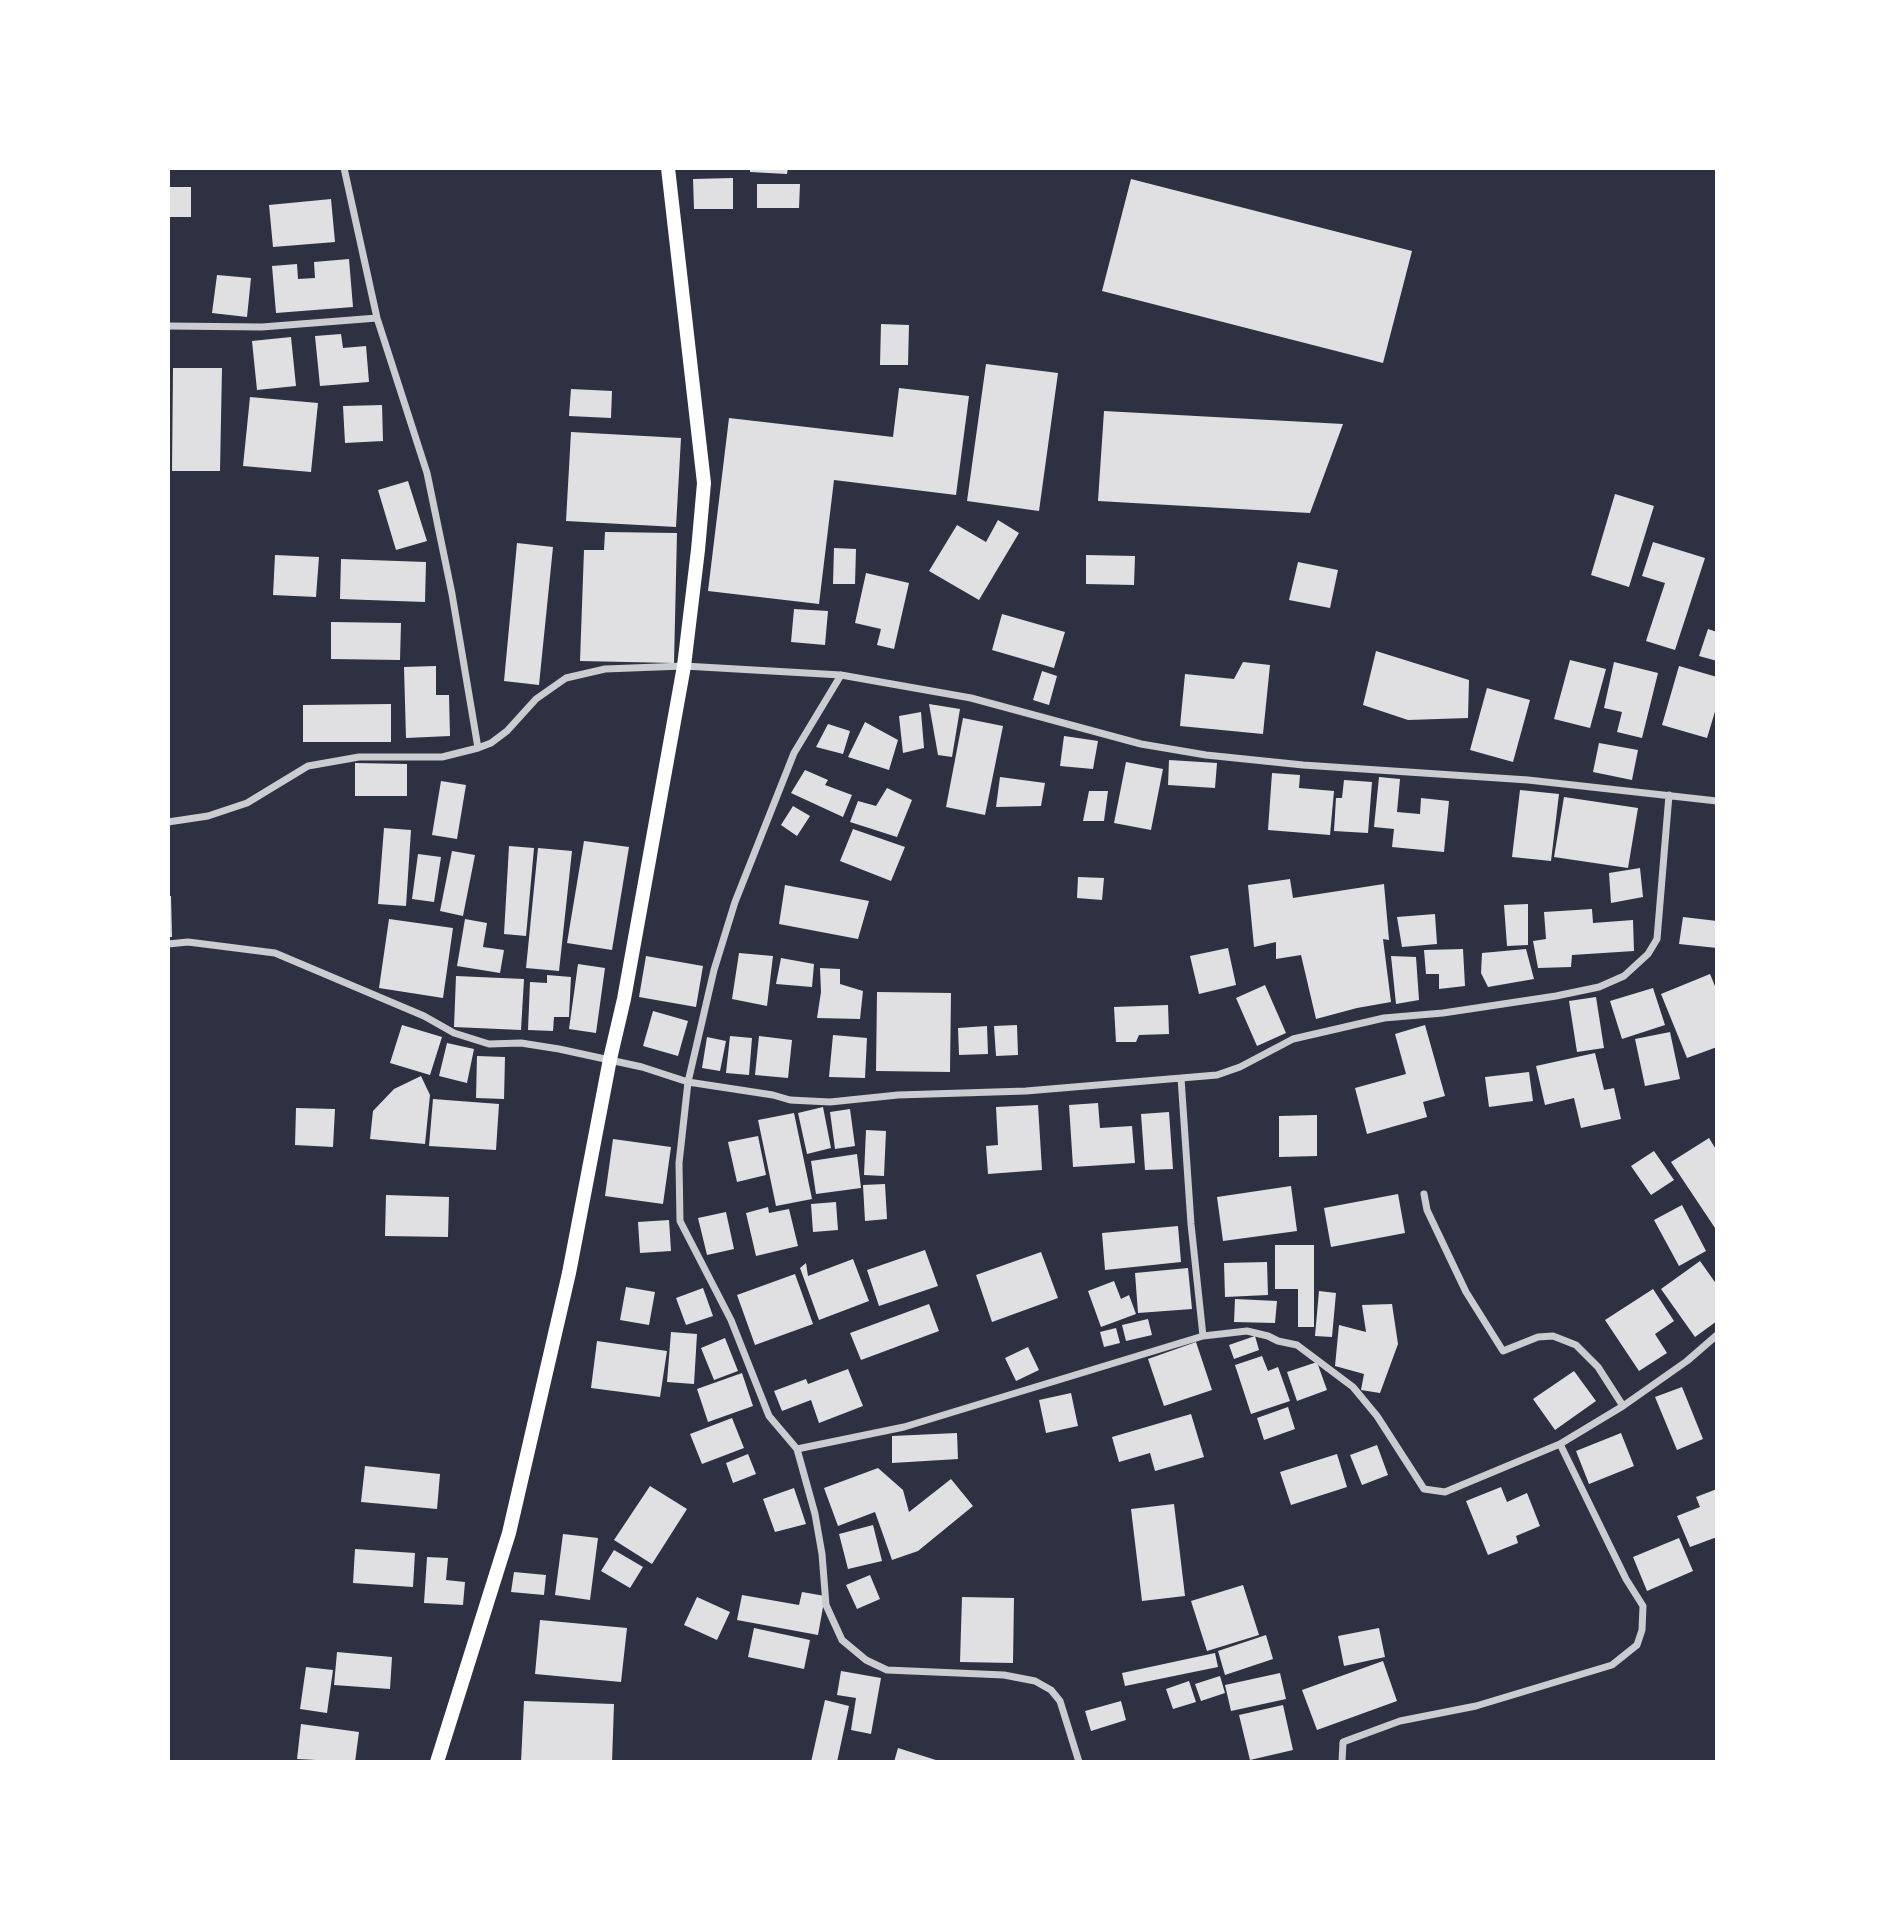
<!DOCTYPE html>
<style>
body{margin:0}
#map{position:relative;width:1885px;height:1930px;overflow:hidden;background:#2d3142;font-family:"Playfair Display",serif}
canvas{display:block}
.frame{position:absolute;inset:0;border:170px solid #fff;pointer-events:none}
</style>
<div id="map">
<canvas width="1885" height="1930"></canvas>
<div class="frame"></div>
</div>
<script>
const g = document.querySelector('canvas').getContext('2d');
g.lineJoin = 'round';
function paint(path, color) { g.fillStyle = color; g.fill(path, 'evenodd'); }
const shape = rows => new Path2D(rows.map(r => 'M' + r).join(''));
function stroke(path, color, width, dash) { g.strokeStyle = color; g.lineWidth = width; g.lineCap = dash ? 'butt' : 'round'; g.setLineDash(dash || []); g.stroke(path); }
const building = shape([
 [750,168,788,168,787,174,750,172],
 [733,178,733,209,694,209,693,179],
 [1131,179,1412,251,1383,363,1102,291],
 [757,184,800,184,799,208,757,208],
 [168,187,191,187,191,217,168,217],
 [331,199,335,242,273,247,269,205],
 [349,259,353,307,276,313,272,266,297,264,298,279,315,278,314,262],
 [217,275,251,278,247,317,212,313],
 [881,324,909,325,908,365,880,365],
 [341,334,343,348,366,346,369,382,320,386,315,336],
 [291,337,296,386,257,390,252,341],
 [986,364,1058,373,1039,511,967,501],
 [173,368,222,368,220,471,172,471],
 [899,388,969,396,956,495,834,480,819,604,708,591,729,418,893,437],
 [571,389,612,391,611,418,569,416],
 [250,397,318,403,311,472,243,466],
 [382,405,383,441,345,443,343,406],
 [1104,411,1343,424,1310,513,1098,501],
 [571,432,681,438,676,527,566,521],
 [408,481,427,541,396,550,378,490],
 [1615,494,1654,506,1629,587,1591,575],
 [998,520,1019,533,979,600,929,571,957,525,986,542],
 [605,532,677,533,674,663,580,661,584,550,604,550],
 [1653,542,1705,558,1675,650,1646,641,1665,583,1642,576],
 [517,543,553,547,539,685,504,681],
 [834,548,856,549,855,584,833,584],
 [275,555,319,557,316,597,273,595],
 [1086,555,1135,556,1134,585,1086,584],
 [341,559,426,562,425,602,340,599],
 [1298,562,1338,570,1330,608,1289,600],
 [866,573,909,583,894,649,877,645,881,629,855,623],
 [794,609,828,611,825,645,791,642],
 [1002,614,1065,632,1054,668,992,650],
 [331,622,401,623,400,660,331,659],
 [1708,629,1717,632,1717,661,1699,656],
 [1376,651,1469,680,1468,718,1408,720,1363,705],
 [1570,660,1606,669,1590,728,1554,719],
 [1243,662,1270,665,1263,734,1180,726,1185,674,1234,679],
 [1614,662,1658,673,1642,738,1617,732,1622,712,1604,708],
 [436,666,436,695,449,695,450,736,406,738,404,667],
 [1679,666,1717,677,1717,705,1707,738,1662,725],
 [1042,671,1057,676,1049,705,1033,700],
 [1487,688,1530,700,1513,762,1470,750],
 [391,704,391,742,303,742,303,705],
 [929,704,960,709,952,757,938,755],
 [921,712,924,748,903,753,899,716],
 [963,718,1003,726,985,815,946,807],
 [865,722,898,740,889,770,848,757],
 [828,724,850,731,843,754,816,747],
 [1064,736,1098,741,1093,769,1060,766],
 [1599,743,1638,750,1632,780,1593,772],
 [1169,760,1217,763,1215,788,1168,785],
 [1126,762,1163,769,1151,830,1114,823],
 [355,763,407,764,407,796,355,796],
 [805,770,828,780,825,785,852,795,843,817,791,793],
 [1272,773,1300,775,1299,788,1334,791,1330,835,1268,830],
 [1000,777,1045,783,1041,806,996,807],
 [1379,777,1400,779,1397,812,1420,814,1421,798,1449,801,1444,852,1392,847,1394,829,1374,827],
 [1344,780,1372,782,1368,833,1334,831,1336,798,1342,798],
 [441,781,466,785,457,839,432,835],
 [887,788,912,800,897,837,850,822,858,801,876,806],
 [1520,790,1559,794,1551,861,1512,857],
 [1089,791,1108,791,1104,821,1083,821],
 [1564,797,1638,808,1628,868,1554,857],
 [793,806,810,816,797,836,781,825],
 [384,828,411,830,406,906,378,904],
 [853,829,905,847,891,881,840,861],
 [584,841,629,847,612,950,567,943],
 [509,846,534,848,526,936,504,934],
 [538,848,572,851,559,971,526,968],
 [452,851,475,855,463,916,440,911],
 [418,854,441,857,434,902,412,899],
 [1640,868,1643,897,1611,903,1609,873],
 [1078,877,1104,878,1102,900,1077,898],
 [1290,879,1293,898,1384,884,1389,940,1383,939,1391,1002,1357,1008,1316,1019,1301,955,1276,959,1276,942,1254,947,1248,885],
 [785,885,869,901,858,939,779,924],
 [168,896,171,896,172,937,168,937],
 [1528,904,1528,945,1507,946,1504,905],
 [1592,909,1593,923,1633,920,1634,951,1572,955,1571,967,1538,968,1533,941,1546,939,1544,912],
 [1435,914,1437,944,1402,947,1397,917],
 [1683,917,1717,921,1717,948,1679,944],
 [389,919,453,928,443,998,379,988],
 [465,919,487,923,483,947,504,950,500,973,457,966],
 [1228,948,1236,985,1199,994,1190,956],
 [1463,949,1465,986,1439,989,1439,974,1426,974,1424,950],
 [1526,949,1534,979,1488,987,1481,973,1482,953],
 [739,953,773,956,767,1006,732,999],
 [646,956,703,966,696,1007,639,997],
 [1391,956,1416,957,1419,1000,1396,1004],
 [781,958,814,964,812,987,776,984],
 [578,964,605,968,596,1033,569,1029],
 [820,968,840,969,840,984,863,991,860,1019,817,1018,821,992],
 [1710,974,1717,991,1717,1047,1687,1058,1661,994],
 [547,975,571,977,569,1017,554,1017,553,1031,528,1030,530,982,547,983],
 [456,976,524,979,521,1030,454,1027],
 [1265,985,1286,1033,1257,1046,1236,998],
 [1653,988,1665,1025,1622,1039,1610,1001],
 [877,992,951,993,950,1072,876,1071],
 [1596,997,1604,1048,1577,1052,1569,1001],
 [1168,1005,1169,1034,1139,1035,1136,1042,1116,1042,1114,1007],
 [653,1011,688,1021,678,1056,643,1046],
 [402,1025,442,1037,430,1075,390,1063],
 [1017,1025,1018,1055,996,1056,994,1026],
 [1425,1025,1445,1096,1423,1102,1427,1117,1367,1134,1355,1088,1406,1074,1395,1034],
 [987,1026,988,1054,959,1055,958,1028],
 [1670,1032,1680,1079,1645,1086,1635,1039],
 [833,1035,867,1038,865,1078,829,1077],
 [730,1036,752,1038,749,1075,726,1073],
 [759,1036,792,1040,788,1078,755,1075],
 [707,1037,726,1041,720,1071,702,1068],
 [447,1043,474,1049,467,1083,439,1076],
 [1595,1053,1604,1090,1614,1088,1621,1119,1581,1128,1574,1098,1545,1105,1536,1066],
 [477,1056,505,1057,504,1099,476,1098],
 [1529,1072,1533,1101,1489,1107,1485,1077],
 [421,1076,430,1095,425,1144,370,1139,373,1111,394,1089],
 [433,1099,499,1104,496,1150,429,1146],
 [1098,1103,1100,1128,1132,1126,1135,1163,1073,1167,1069,1105],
 [1038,1105,1042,1170,988,1174,986,1146,998,1145,996,1107],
 [823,1107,831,1148,807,1154,798,1113],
 [296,1108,335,1109,333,1147,295,1145],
 [850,1109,855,1146,835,1149,830,1112],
 [1169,1112,1173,1169,1145,1170,1141,1114],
 [794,1113,812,1199,776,1206,758,1120],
 [1317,1115,1317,1156,1279,1157,1279,1116],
 [866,1130,886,1131,884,1176,864,1175],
 [758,1136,766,1175,737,1182,728,1142],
 [1709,1138,1717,1151,1717,1231,1671,1162],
 [613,1139,671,1147,663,1204,605,1196],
 [1654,1151,1674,1180,1651,1195,1631,1166],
 [857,1154,861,1188,816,1194,811,1161],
 [885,1184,887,1219,865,1221,863,1185],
 [1291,1186,1297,1231,1223,1241,1217,1197],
 [1398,1194,1405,1233,1331,1247,1324,1208],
 [386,1195,449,1197,448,1237,385,1236],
 [836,1202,838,1230,813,1232,811,1204],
 [1682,1205,1706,1251,1679,1266,1654,1220],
 [768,1207,769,1213,789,1209,798,1246,756,1256,746,1213],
 [726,1212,734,1249,707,1255,698,1218],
 [669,1220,671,1251,640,1253,638,1222],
 [1178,1226,1181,1262,1105,1270,1102,1233],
 [1275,1245,1314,1245,1314,1327,1298,1327,1298,1289,1275,1289],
 [925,1250,938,1286,879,1306,867,1270],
 [1041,1252,1058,1298,992,1322,976,1275],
 [853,1259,869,1301,819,1320,800,1268,806,1263,808,1276],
 [1700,1261,1717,1285,1717,1321,1695,1337,1661,1289],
 [1267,1262,1268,1295,1225,1297,1224,1263],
 [1188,1268,1192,1309,1138,1313,1135,1273],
 [795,1274,813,1324,755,1345,737,1295],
 [1114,1281,1121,1299,1129,1295,1136,1314,1101,1327,1088,1291],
 [626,1287,655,1292,649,1325,620,1320],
 [703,1288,713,1316,686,1325,676,1298],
 [1653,1289,1674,1321,1655,1334,1667,1353,1639,1371,1605,1320],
 [1319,1291,1336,1293,1332,1337,1315,1336],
 [1235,1299,1277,1301,1275,1323,1234,1322],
 [929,1304,939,1331,861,1360,850,1333],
 [1392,1304,1398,1344,1380,1393,1361,1390,1364,1374,1335,1366,1339,1325,1366,1332,1362,1305],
 [1148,1319,1152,1335,1126,1341,1122,1325],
 [1116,1328,1120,1343,1104,1347,1100,1332],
 [671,1332,697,1334,694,1384,667,1382],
 [1255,1336,1259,1350,1234,1359,1229,1345],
 [725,1338,738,1371,714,1380,701,1348],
 [597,1341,667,1351,660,1397,591,1388],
 [1196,1342,1212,1390,1164,1406,1148,1359],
 [1028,1347,1039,1370,1016,1381,1005,1358],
 [1262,1356,1268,1371,1278,1367,1290,1401,1251,1414,1235,1365],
 [1317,1362,1327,1390,1297,1401,1287,1372],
 [848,1369,863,1406,819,1423,811,1400,782,1411,774,1391,806,1379,808,1384],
 [1574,1371,1596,1401,1555,1430,1533,1399],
 [742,1373,753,1406,708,1422,697,1389],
 [1682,1387,1703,1439,1677,1450,1655,1397],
 [1071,1393,1078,1426,1046,1433,1039,1400],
 [1288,1407,1295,1429,1264,1440,1257,1418],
 [1191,1414,1204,1457,1155,1471,1150,1453,1119,1462,1112,1437],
 [732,1418,744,1448,702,1464,690,1434],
 [957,1433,958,1459,892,1463,892,1436],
 [1621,1433,1634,1466,1589,1484,1576,1451],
 [1377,1445,1388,1475,1362,1485,1350,1455],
 [748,1454,756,1474,733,1483,726,1463],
 [1337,1454,1347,1487,1291,1505,1280,1472],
 [365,1466,440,1474,437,1509,361,1502],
 [878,1468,903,1490,909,1512,951,1479,973,1506,918,1551,892,1560,875,1512,838,1526,824,1488],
 [650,1486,687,1509,652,1564,614,1540],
 [1501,1487,1507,1502,1527,1493,1540,1526,1516,1536,1518,1543,1488,1555,1466,1501],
 [794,1488,806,1524,775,1532,763,1499],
 [1717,1489,1717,1537,1690,1547,1677,1516,1700,1507,1696,1497],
 [1174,1504,1185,1596,1142,1601,1131,1509],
 [873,1525,882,1561,848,1569,839,1534],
 [563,1534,598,1538,590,1600,555,1595],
 [1679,1538,1693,1571,1647,1591,1633,1557],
 [355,1549,415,1553,413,1587,353,1583],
 [614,1550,643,1567,630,1588,601,1571],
 [427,1557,448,1558,446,1580,465,1582,463,1605,424,1603],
 [514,1572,546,1575,544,1595,511,1592],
 [870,1575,880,1599,857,1609,846,1585],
 [1243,1585,1259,1635,1207,1651,1191,1601],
 [802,1592,825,1596,818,1635,737,1620,742,1595,799,1605],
 [697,1597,730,1612,717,1640,684,1625],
 [962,1597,1014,1598,1013,1663,960,1662],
 [540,1620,627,1628,621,1682,535,1674],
 [754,1628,810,1640,804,1669,748,1657],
 [1379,1628,1385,1657,1344,1666,1338,1636],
 [1266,1635,1273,1659,1225,1675,1218,1651],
 [337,1652,392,1657,390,1689,334,1685],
 [1215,1653,1218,1667,1125,1686,1122,1673],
 [1383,1661,1397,1701,1317,1730,1302,1690],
 [306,1667,333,1670,327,1713,300,1709],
 [841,1671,881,1678,871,1734,851,1730,856,1698,837,1695],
 [1280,1673,1286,1699,1231,1711,1225,1685],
 [1220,1676,1225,1693,1201,1701,1195,1684],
 [1189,1681,1196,1702,1173,1709,1166,1689],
 [825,1700,849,1706,837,1762,811,1762],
 [524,1701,614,1704,612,1762,521,1762],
 [1121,1701,1126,1720,1091,1731,1085,1711],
 [1283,1705,1293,1750,1250,1760,1239,1715],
 [301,1724,359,1732,355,1762,297,1759],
 [898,1748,939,1761,939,1762,894,1762]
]);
const minor = shape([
 [344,168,377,318,427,473,452,594,478,748],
 [168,326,262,327,377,318],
 [841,675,794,753,735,902,714,970,688,1082,679,1163,680,1221,731,1320,769,1416,797,1449,815,1514,822,1554,826,1605,842,1640,866,1660,887,1670,1004,1675,1035,1681,1051,1690,1060,1701,1079,1762],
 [168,822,208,816,247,803,308,766,359,757,442,757,478,748,491,743,507,731,536,699,566,678,605,669,684,666,841,675,971,698,1141,744,1206,755,1303,765,1528,780,1717,801],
 [168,944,188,942,275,953,424,1016,454,1033,489,1044,521,1043,559,1049,642,1067,688,1082,773,1095,790,1100,830,1102,898,1095,1026,1091,1217,1075,1240,1067,1293,1039,1384,1018,1443,1013,1556,996,1599,987,1624,976,1648,954,1657,939,1669,795],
 [1181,1078,1191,1224,1203,1336],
 [1424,1194,1427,1210,1466,1292,1503,1351,1538,1337,1553,1336,1576,1345,1598,1367,1623,1406],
 [797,1449,904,1427,1203,1336,1247,1331,1268,1336,1278,1341,1297,1345,1353,1387,1377,1416,1424,1489,1445,1492,1560,1444,1623,1406,1687,1361,1717,1335],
 [1342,1762,1343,1742,1400,1721,1476,1706,1612,1665,1637,1645,1642,1630,1643,1606,1626,1579,1560,1444]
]);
const secondary = shape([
 [437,1762,509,1533,569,1273,610,1059,624,999,684,666,698,550,704,483,668,168]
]);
paint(building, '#e0e0e3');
stroke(minor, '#caccd0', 7);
stroke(secondary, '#fff', 14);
</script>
